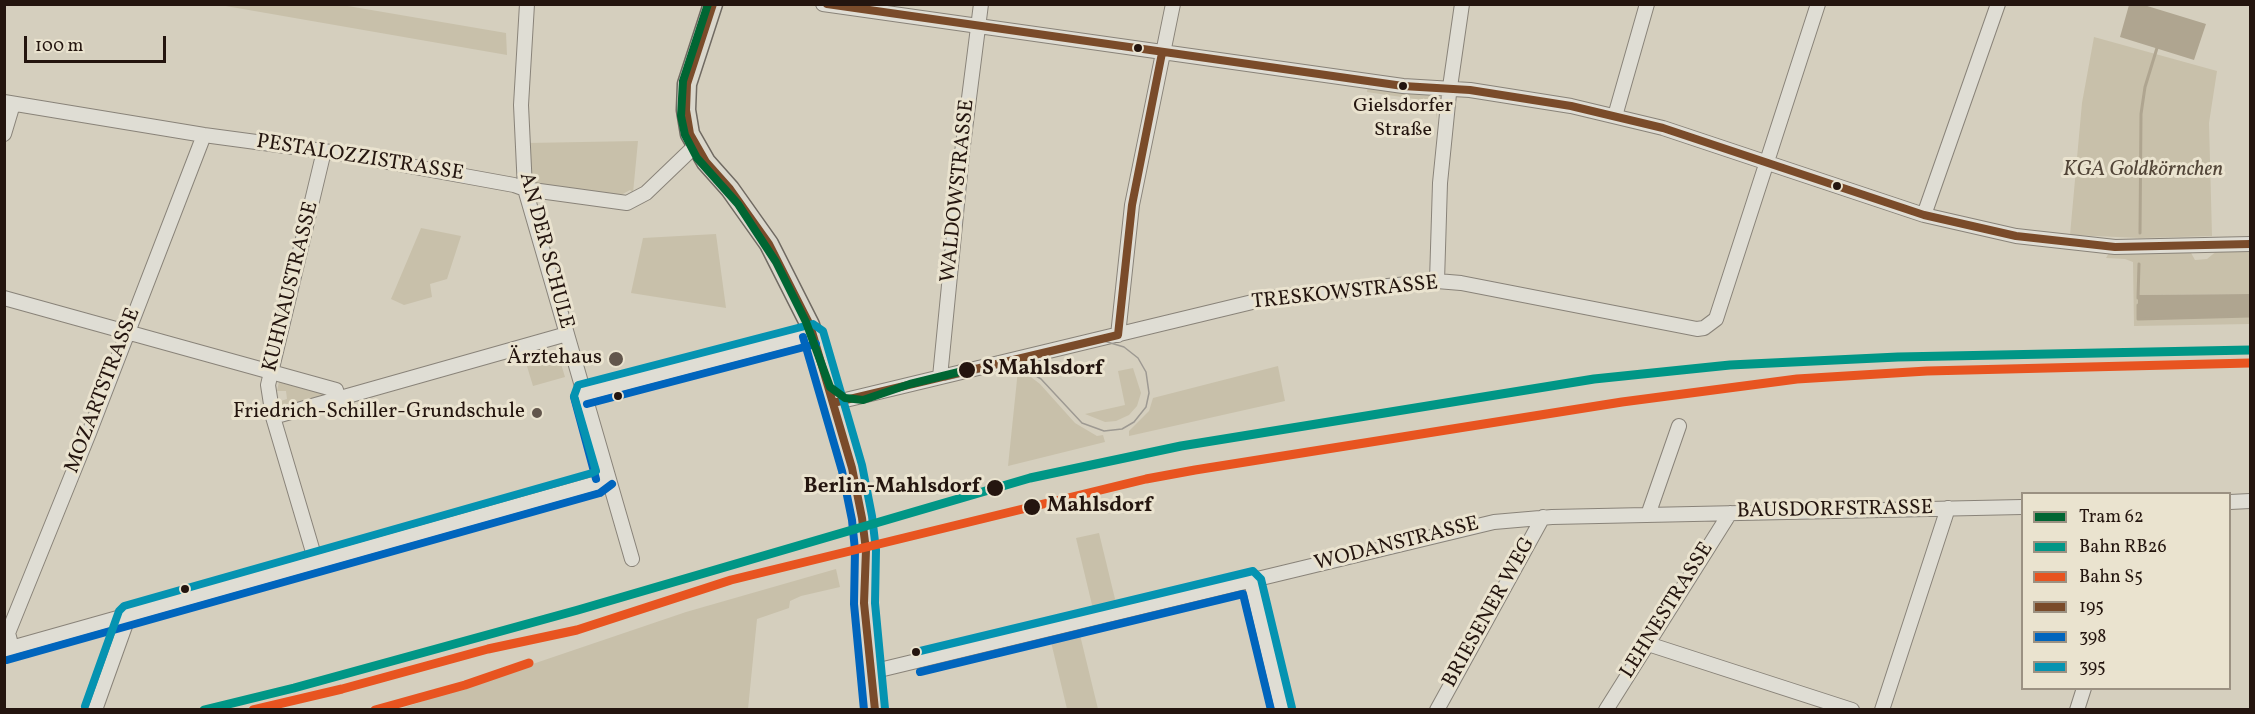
<!DOCTYPE html>
<meta charset="utf-8">
<style>
body{margin:0}
#map{position:relative;width:2255px;height:714px;overflow:hidden;background:#d5cfbe;font-family:Vollkorn,serif}
canvas{display:block}
.frame{position:absolute;inset:0;border:6px solid #24150f;pointer-events:none}
.legend{position:absolute;left:2021px;top:492px;width:210px;height:198px;box-sizing:border-box;background:#eae3cf;border:2px solid #9b9182;margin:0;padding:8px 10px;list-style:none;font-size:18px;color:#24150f}
.legend li{display:flex;align-items:center;gap:12px;height:30px}
.legend b{width:30px;border:2px solid #9b9182}
.scale{position:absolute;left:24px;top:36px;width:142px;height:27px;box-sizing:border-box;border:3px solid #24150f;border-top:0;padding-left:8px;font-size:18px;line-height:21px;white-space:nowrap;color:#24150f;-webkit-text-stroke:4px #eae3cf;paint-order:stroke}
</style>
<div id="map">
<canvas width="2255" height="714"></canvas>
<div class="frame"></div>
<ul class="legend">
<li><b style="height:8px;background:#063"></b>Tram 62</li>
<li><b style="height:8px;background:#009686"></b>Bahn RB26</li>
<li><b style="height:8px;background:#e85420"></b>Bahn S5</li>
<li><b style="height:8px;background:#7a4b2a"></b>195</li>
<li><b style="height:8px;background:#0065bd"></b>398</li>
<li><b style="height:8px;background:#0593b1"></b>395</li>
</ul>
<div class="scale">100 m</div>
</div>
<script>
const g = document.querySelector('canvas').getContext('2d');
g.lineJoin = 'round';
function paint(path, color) { g.fillStyle = color; g.fill(path, 'evenodd'); }
const shape = rows => new Path2D(rows.map(r => 'M' + r).join(''));
function stroke(path, color, width, dash) { g.strokeStyle = color; g.lineWidth = width; g.lineCap = dash ? 'butt' : 'round'; g.setLineDash(dash || []); g.stroke(path); }
function write(font, color, halo, rows, align = 'center') {
  g.font = font + ' Vollkorn,serif'; g.lineWidth = 6; g.setLineDash([]); g.textBaseline = 'middle'; g.strokeStyle = halo; g.fillStyle = color; for (const [text, x, y, turn = 0] of rows) {
    g.save(); g.translate(x, y); g.rotate((+turn || 0) * Math.PI / 180); g.textAlign = isNaN(turn) ? turn : align; if (halo) g.strokeText(text, 0, 0); g.fillText(text, 0, 0); g.restore();
  }
}
const green = shape([
 [220,5,342,5,506,33,507,55],
 [2094,37,2217,71,2209,123,2212,236,2141,238,2070,235,2082,103],
 [1368,85,1440,95,1436,119,1436,102,1367,92],
 [638,141,633,193,630,190,619,196,530,187,527,143],
 [421,228,461,236,447,279,430,284,432,297,404,305,391,299],
 [716,234,726,308,631,293,643,238],
 [2250,249,2250,294,2139,295,2138,319,2250,316,2250,324,2134,326,2133,262,2125,259,2106,258,2110,251,2190,251,2195,260,2207,259,2218,250],
 [558,354,565,377,533,386,526,363],
 [1278,366,1285,401,1129,436,1129,431,1149,411,1153,398],
 [1133,368,1141,393,1137,406,1129,415,1116,421,1105,422,1085,414,1125,405,1118,371],
 [1018,370,1027,374,1040,384,1075,423,1097,436,1103,435,1105,442,1008,466],
 [279,382,326,395,283,407,281,401,287,399,286,391,277,391],
 [1099,533,1116,603,1093,609,1076,538],
 [836,569,840,587,801,596,790,601,789,608,757,619,748,709,400,709,686,612],
 [1080,635,1098,709,1067,709,1051,642]
]);
const water = shape([
 [2129,5,2144,5,2206,24,2194,60,2120,37],
 [2250,294,2250,316,2138,319,2138,295]
]);
const stream = shape([
 [2140,233,2141,114,2145,87,2157,48],
 [2138,298,2139,264],
 [2138,305,2138,319,2250,316]
]);
const minor = shape([
 [527,4,521,105,525,189,632,559],
 [823,4,1403,86,1470,90,1571,106,1663,128,1924,215,2016,236,2115,247,2250,244],
 [4,102,204,135,338,153,514,185,525,189,627,203,646,193,695,146],
 [1615,116,1647,4],
 [4,134,13,104],
 [1924,215,1998,4],
 [1437,281,1440,183,1449,94,1462,4],
 [4,298,336,390,338,397],
 [1118,335,1132,205,1173,4],
 [940,377,962,153,981,4],
 [584,394,813,334],
 [833,403,1269,298,1437,281,1461,283,1697,329,1704,328,1716,319,1818,4],
 [273,417,567,334],
 [2230,502,2250,501],
 [1648,515,1679,426],
 [316,562,273,417,268,385,324,151],
 [1251,581,1282,710],
 [1648,644,1852,710],
 [12,648,8,633,89,433,204,135],
 [4,650,597,483,606,476],
 [871,672,1494,522,1552,517,2022,507],
 [95,710,129,615],
 [1437,710,1543,517],
 [1606,710,1730,513],
 [1882,710,1948,508],
 [2077,710,2084,688]
]);
const major = shape([
 [713,4,687,84,686,110,690,134,706,162,730,189,769,244,810,325,852,468,862,518,866,550,864,603,875,710]
]);
const tram = shape([
 [945,380,1001,367,1023,368,1041,379,1082,423,1104,431,1122,429,1134,422,1146,407,1149,393,1146,372,1138,358,1124,347,1104,341,1082,342,967,370]
]);
const bus1 = shape([
 [713,4,687,84,686,110,690,134,706,162,730,189,769,244,810,325,852,468,862,518,866,550,864,603,875,710],
 [827,4,1403,86,1470,90,1571,106,1663,128,1924,215,2016,236,2115,247,2250,244],
 [833,403,1118,335,1132,205,1162,53]
]);
const bus2 = shape([
 [803,337,842,471,852,520,855,550,854,604,864,710],
 [574,397,596,479],
 [587,404,816,344],
 [7,660,600,493,612,484],
 [920,672,1243,594,1271,710]
]);
const bus3 = shape([
 [916,652,1253,571,1261,579,1292,708],
 [85,706,119,611,124,606,592,473,596,471,574,396,578,385,813,324,823,331,862,465,872,516,876,550,875,603,885,709]
]);
const rail1 = shape([
 [204,710,294,688,578,610,1030,478,1181,446,1594,379,1730,365,1898,357,2250,350]
]);
const rail2 = shape([
 [253,710,342,689,488,649,577,630,731,580,1146,479,1195,470,1622,402,1797,379,1927,371,2250,363],
 [375,710,465,685,529,663]
]);
const tram1 = shape([
 [708,4,683,81,681,116,685,135,697,158,738,204,776,262,806,322,830,387,845,398,863,400,910,384,967,370]
]);
const markers = [
 [1138,48,5,"#24150f"],
 [1403,86,5,"#24150f"],
 [1837,186,5,"#24150f"],
 [616,359,8,"#62564c"],
 [967,370,9,"#24150f"],
 [618,396,5,"#24150f"],
 [537,413,6,"#62564c"],
 [995,488,9,"#24150f"],
 [1032,507,9,"#24150f"],
 [185,589,5,"#24150f"],
 [916,652,5,"#24150f"]
];
const busNames = [
 ["Gielsdorfer",1403,107],
 ["Straße",1403,131]
];
const streetNames = [
 ["PESTALOZZISTRASSE",360,159,9],
 ["WALDOWSTRASSE",959,191,-84],
 ["AN DER SCHULE",545,251,75],
 ["KUHNAUSTRASSE",292,287,-76],
 ["TRESKOWSTRASSE",1345,294,-6],
 ["MOZARTSTRASSE",104,391,-69],
 ["BAUSDORFSTRASSE",1835,511,-1],
 ["WODANSTRASSE",1397,545,-14],
 ["LEHNESTRASSE",1668,611,-58],
 ["BRIESENER WEG",1490,613,-61]
];
const parkNames = [
 ["KGA Goldkörnchen",2143,171]
];
const poiNames = [
 ["Ärztehaus",602,359],
 ["Friedrich-Schiller-Grundschule",525,413]
];
const stopNames = [
 ["S Mahlsdorf",982,370],
 ["Berlin-Mahlsdorf",980,488,"right"],
 ["Mahlsdorf",1047,507]
];
paint(green, '#c8c0aa');
paint(water, '#afa590');
stroke(stream, '#afa590', 3);
stroke(minor, '#898379', 16);
stroke(major, '#706a62', 21);
stroke(minor, '#dfddd4', 14);
stroke(major, '#dad7cc', 18);
stroke(tram, '#9d9992', 1.5);
stroke(bus1, '#7a4b2a', 8);
stroke(bus2, '#0065bd', 8);
stroke(bus3, '#0593b1', 8);
stroke(rail1, '#009686', 9);
stroke(rail2, '#e85420', 9);
stroke(tram1, '#063', 8);
for (const [x, y, r, color] of markers) { const dot = new Path2D(); dot.arc(x, y, r, 0, 2 * Math.PI); g.fillStyle = color; g.fill(dot); stroke(dot, '#eae3cf', 2); }
write('20px', '#24150f', '#eae3cf', busNames);
write('21px', '#24150f', '#eae3cf', streetNames);
write('italic 21px', '#524538', '#eae3cf', parkNames);
write('21px', '#24150f', '#eae3cf', poiNames, 'right');
write('bold 21px', '#24150f', '#eae3cf', stopNames, 'left');
</script>
